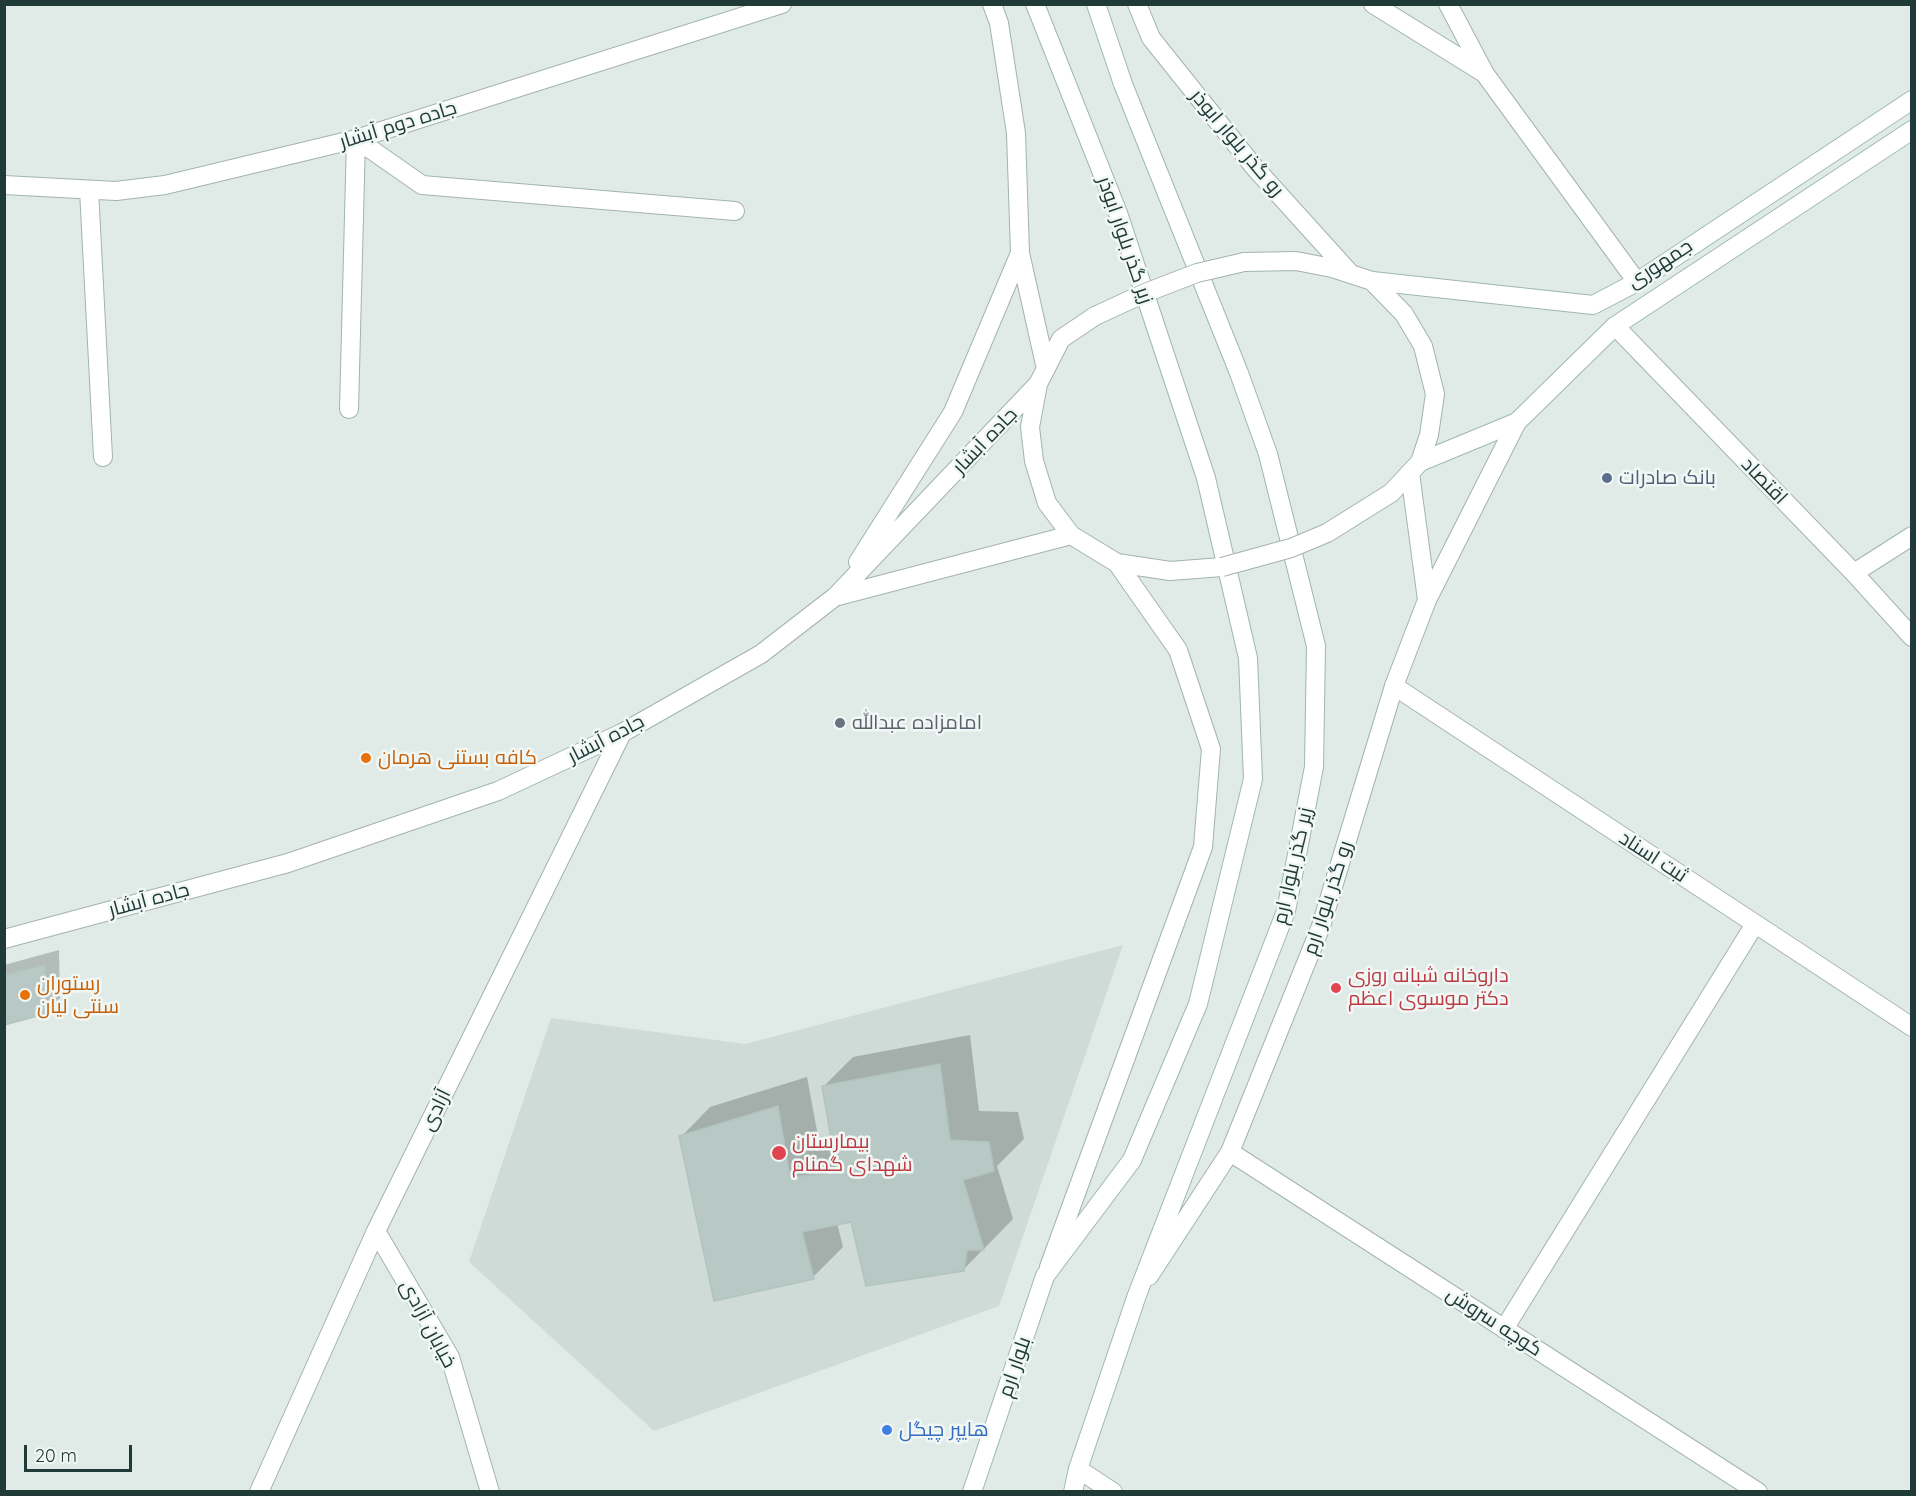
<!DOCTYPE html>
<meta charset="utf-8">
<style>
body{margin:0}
#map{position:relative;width:1916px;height:1496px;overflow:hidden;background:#e0ebe7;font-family:Quicksand,sans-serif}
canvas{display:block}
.frame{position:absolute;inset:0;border:6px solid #203b37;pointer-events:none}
.scale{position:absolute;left:24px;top:1445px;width:108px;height:27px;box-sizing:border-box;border:3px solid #203b37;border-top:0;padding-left:8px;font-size:18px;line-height:21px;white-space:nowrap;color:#203b37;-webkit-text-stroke:4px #f0f7f5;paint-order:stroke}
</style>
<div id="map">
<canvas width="1916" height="1496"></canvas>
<div class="frame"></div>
<div class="scale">20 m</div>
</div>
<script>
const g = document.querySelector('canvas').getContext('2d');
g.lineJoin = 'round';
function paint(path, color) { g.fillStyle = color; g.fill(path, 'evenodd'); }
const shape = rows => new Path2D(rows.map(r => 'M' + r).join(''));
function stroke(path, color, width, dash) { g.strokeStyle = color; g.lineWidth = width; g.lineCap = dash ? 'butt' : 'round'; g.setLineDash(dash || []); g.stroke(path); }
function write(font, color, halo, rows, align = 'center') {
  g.font = font + ' Quicksand,Cairo,sans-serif'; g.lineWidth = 5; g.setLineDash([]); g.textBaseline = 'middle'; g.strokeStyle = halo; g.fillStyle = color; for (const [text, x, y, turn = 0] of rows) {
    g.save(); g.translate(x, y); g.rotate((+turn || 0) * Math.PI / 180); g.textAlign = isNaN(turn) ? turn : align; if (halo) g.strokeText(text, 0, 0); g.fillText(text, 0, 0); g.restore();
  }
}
const built = shape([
 [1123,945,999,1306,654,1431,469,1262,551,1018,745,1044]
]);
const shadow = shape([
 [59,950,60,998,44,1013,4,1024,4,965],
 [970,1035,979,1111,1018,1112,1024,1139,997,1166,1013,1219,964,1269,852,1220,837,1223,843,1247,813,1277,681,1137,710,1107,807,1077,820,1147,834,1146,823,1087,853,1057]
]);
const building = shape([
 [45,965,45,1014,4,1025,4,975,45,965],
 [940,1064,950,1140,989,1142,994,1171,963,1180,984,1250,967,1250,964,1271,866,1286,851,1222,802,1232,814,1279,714,1301,679,1136,778,1106,790,1177,837,1173,822,1086,940,1064]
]);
const minor = shape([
 [1373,4,1484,73],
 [1448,4,1485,74,1637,282],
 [4,185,116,191,165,185,356,139,782,4],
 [89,190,103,457],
 [1615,326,1854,573,1912,637],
 [349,409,356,139,422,185,735,211],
 [1854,573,1912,536],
 [1394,686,1912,1027],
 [1230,1152,1758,1492],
 [376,1231,450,1357,490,1492],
 [1504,1329,1755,924],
 [1078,1469,1113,1492],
 [259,1492,376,1231,622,733]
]);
const tertiary = shape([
 [992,4,999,23,1016,133,1020,253,1046,369],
 [1137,4,1151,38,1255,168,1349,272],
 [1244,262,1296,261,1332,268,1372,281,1404,314,1423,346,1435,394,1429,435,1420,462,1391,493,1327,533],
 [1095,316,1061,339,1038,384,1030,427,1034,461,1047,503,1071,535,1117,563,1170,571,1222,567],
 [858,562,953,412,1020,253],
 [838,596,1071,535],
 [1427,600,1517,422],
 [4,939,288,863,498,791,622,733,761,654,836,596,1038,384],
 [1049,1267,1203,847,1211,749,1178,650,1117,563],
 [1149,1276,1230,1152,1321,926,1394,686,1427,600,1410,473]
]);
const secondary = shape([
 [1372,281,1593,305,1637,282,1912,100],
 [1420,462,1517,422,1615,326,1912,130],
 [972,1492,1045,1276,1132,1160,1198,1004,1253,779,1248,658,1206,478,1118,213,1035,4],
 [1073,1492,1078,1469,1137,1295,1286,911,1314,767,1316,646,1268,454,1239,373,1123,84,1096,4]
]);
const tertiaryBridge = shape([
 [1095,316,1145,293,1197,273,1244,262],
 [1222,567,1291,548,1327,533]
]);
const markers = [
 [1607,478,6,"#5c6f8a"],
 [840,723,6,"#6b7280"],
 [366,758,6,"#e8710a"],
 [1336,988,6,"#e0444e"],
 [25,995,6,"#e8710a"],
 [779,1153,8,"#e0444e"],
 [887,1430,6,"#3f7fe0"]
];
const streetNames = [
 ["جاده دوم‌ آبشار",398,125,-17],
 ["رو گذر بلوار ابوذر",1237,143,50],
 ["زیر گذر بلوار ابوذر",1125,240,71],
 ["جمهوری",1660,264,-33],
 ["جاده آبشار",985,441,-46],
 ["اقتصاد",1764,481,46],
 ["جاده آبشار",606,739,-27],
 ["ثبت اسناد",1653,857,33],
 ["زیر گذر بلوار ارم",1293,866,-77],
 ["رو گذر بلوار ارم",1328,898,-72],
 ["جاده آبشار",149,900,-15],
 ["آزادی",436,1110,-64],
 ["کوچه سروش",1494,1322,33],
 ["خیابان آزادی",428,1324,62],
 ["بلوار ارم",1015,1367,-71]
];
const serviceNames = [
 ["بانک صادرات",1619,478]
];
const worshipNames = [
 ["امامزاده عبدالله",852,723]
];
const foodNames = [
 ["کافه بستنی هرمان",378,758],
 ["رستوران",37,984],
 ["سنتی لیان",37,1007]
];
const healthNames = [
 ["داروخانه شبانه روزی",1348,976],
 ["دکتر موسوی اعظم",1348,999],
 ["بیمارستان",792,1142],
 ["شهدای گمنام",792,1165]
];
const shopNames = [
 ["هایپر چیگل",899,1430]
];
paint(built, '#cedbd6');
paint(shadow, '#0003');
paint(building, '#b8c8c4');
stroke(building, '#b2c4bf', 1.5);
stroke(minor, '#a3b3af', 20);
stroke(tertiary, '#a3b3af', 20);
stroke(secondary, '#9eb7b1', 20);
stroke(minor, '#fff', 18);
stroke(tertiary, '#fff', 18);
stroke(secondary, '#fff', 18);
stroke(tertiaryBridge, '#a3b3af', 20, []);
stroke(tertiaryBridge, '#fff', 18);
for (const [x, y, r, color] of markers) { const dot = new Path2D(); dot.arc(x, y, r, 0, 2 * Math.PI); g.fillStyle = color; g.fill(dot); stroke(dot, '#f0f7f5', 2); }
write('20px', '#203b37', '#f0f7f5', streetNames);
write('20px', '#4e5e75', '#f0f7f5', serviceNames, 'left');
write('20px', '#5b616d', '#f0f7f5', worshipNames, 'left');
write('20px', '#c56008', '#f0f7f5', foodNames, 'left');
write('20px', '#be3a42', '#f0f7f5', healthNames, 'left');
write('20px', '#366cbe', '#f0f7f5', shopNames, 'left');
</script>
